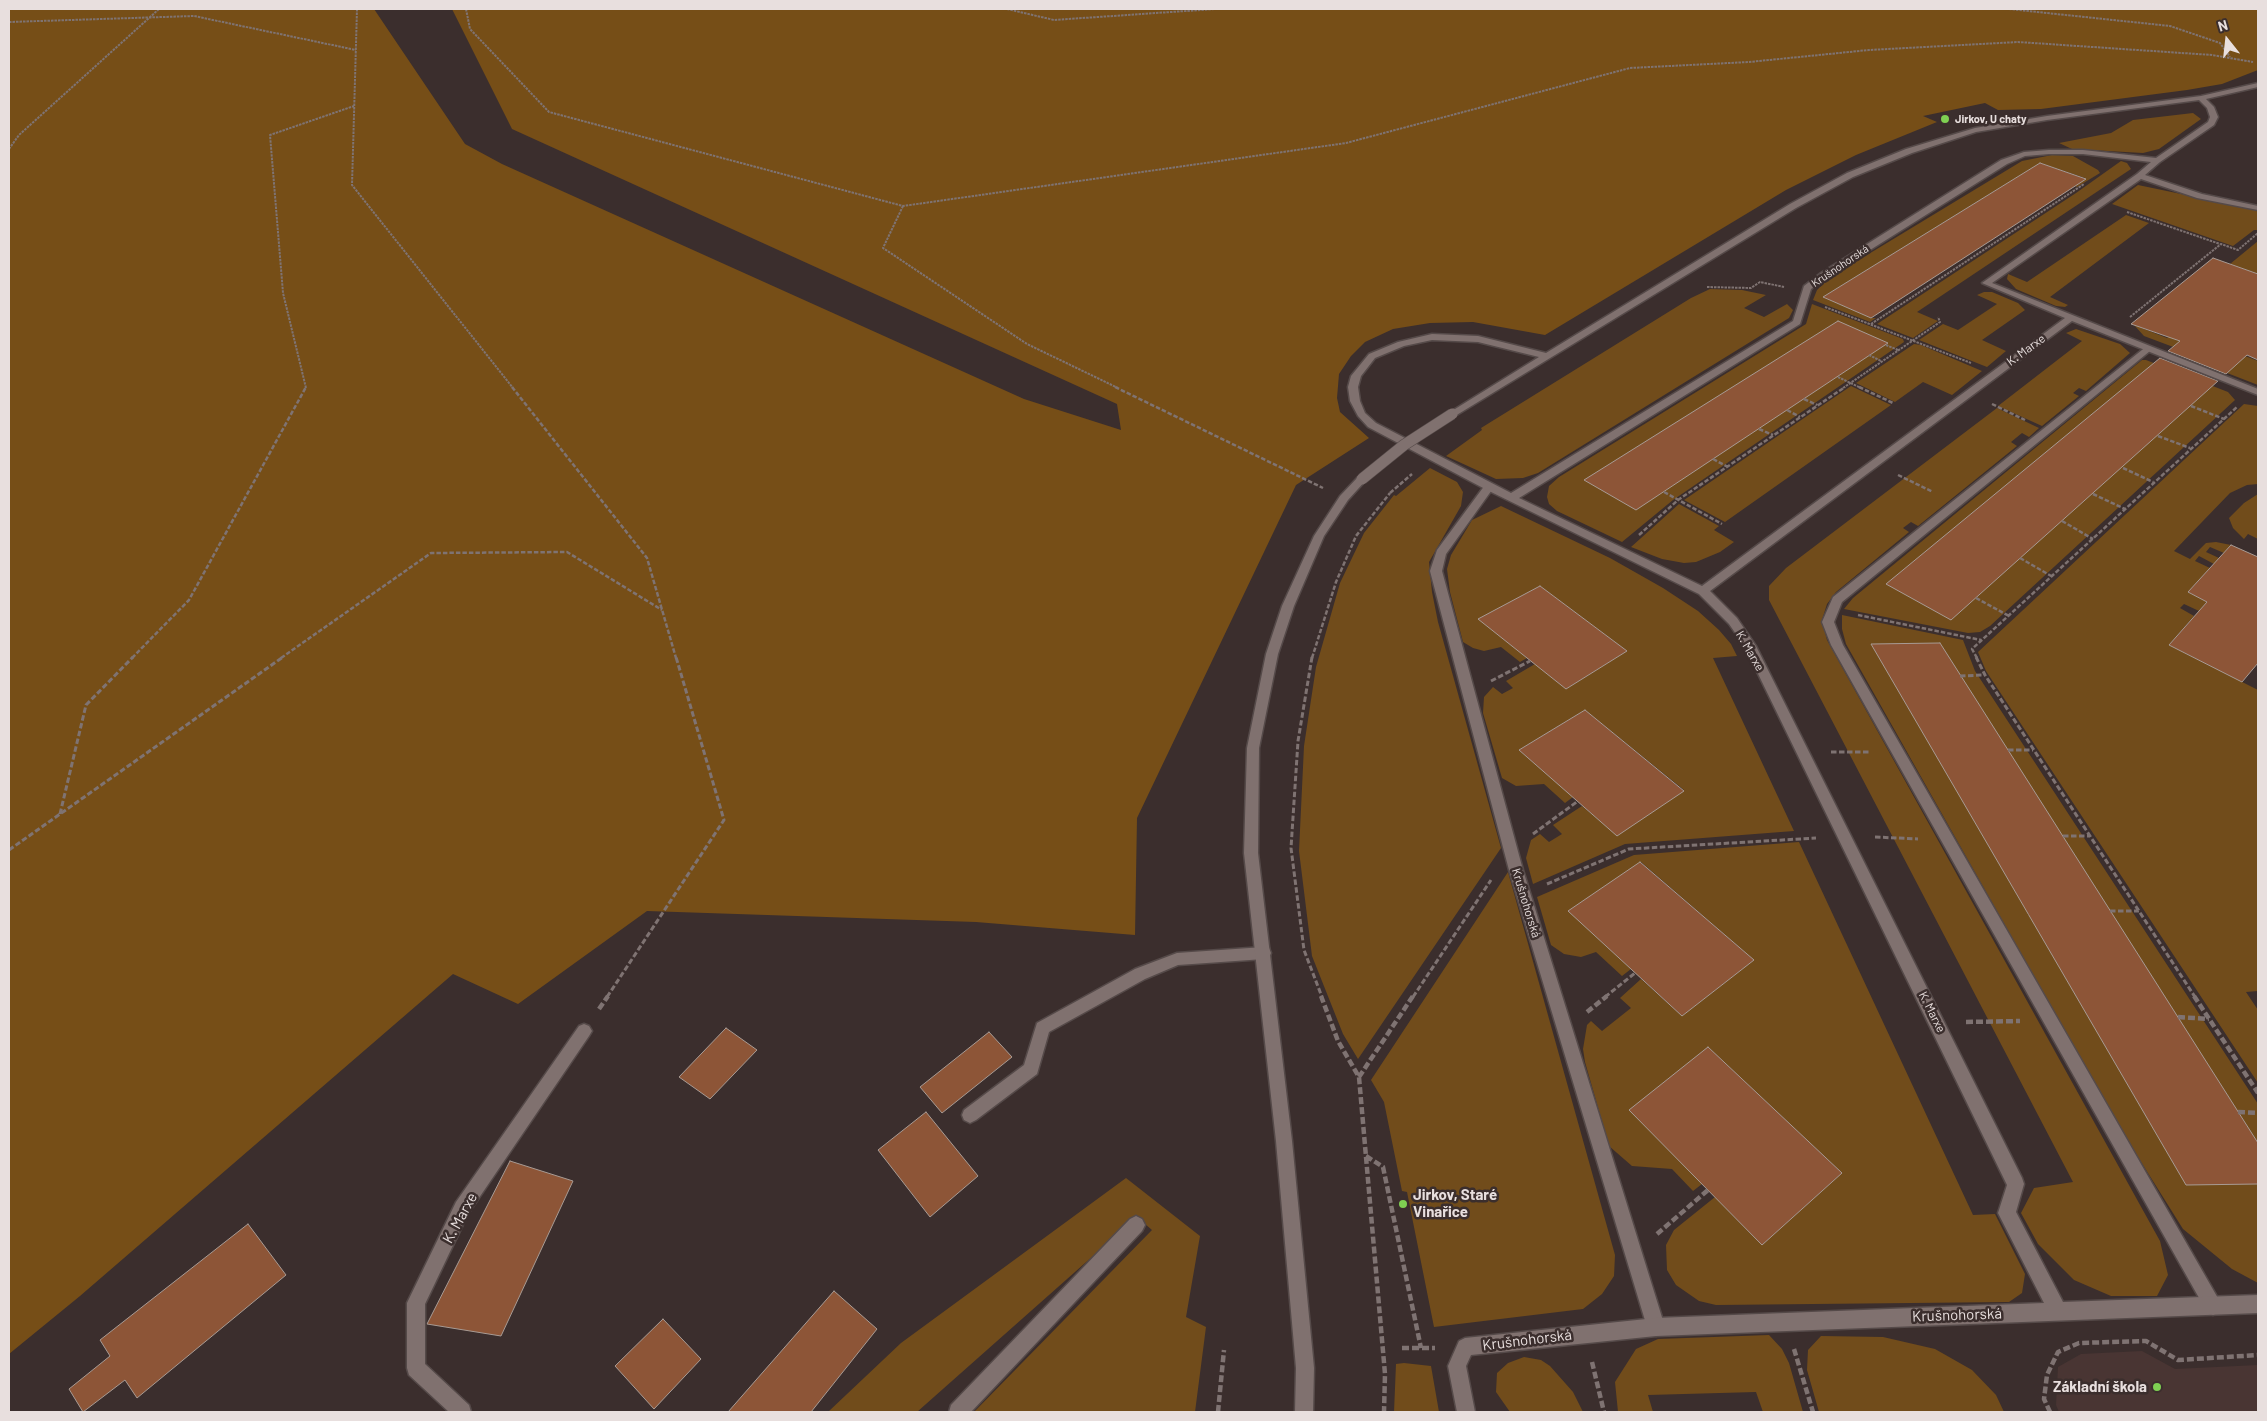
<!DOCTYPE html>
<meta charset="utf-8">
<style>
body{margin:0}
#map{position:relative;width:2267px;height:1421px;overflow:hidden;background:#3b2e2d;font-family:Barlow,sans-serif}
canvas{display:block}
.frame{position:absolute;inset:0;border:10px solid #e8dfde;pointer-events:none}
.north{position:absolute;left:2202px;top:15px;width:50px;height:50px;-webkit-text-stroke:4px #3b2e2d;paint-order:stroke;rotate:344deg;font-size:14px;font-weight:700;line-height:20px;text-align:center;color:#e8dfde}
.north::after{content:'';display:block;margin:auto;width:18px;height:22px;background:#e8dfde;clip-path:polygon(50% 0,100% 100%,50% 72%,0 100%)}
</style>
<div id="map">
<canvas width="2267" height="1421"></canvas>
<div class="frame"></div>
<div class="north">N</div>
</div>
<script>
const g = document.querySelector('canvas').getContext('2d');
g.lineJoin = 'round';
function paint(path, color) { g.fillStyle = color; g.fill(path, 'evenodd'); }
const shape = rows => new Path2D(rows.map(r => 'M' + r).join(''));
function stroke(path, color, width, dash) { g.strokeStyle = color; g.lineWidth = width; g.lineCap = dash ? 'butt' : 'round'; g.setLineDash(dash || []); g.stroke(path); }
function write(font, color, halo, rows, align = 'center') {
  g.font = font + ' Barlow,sans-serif'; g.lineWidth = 5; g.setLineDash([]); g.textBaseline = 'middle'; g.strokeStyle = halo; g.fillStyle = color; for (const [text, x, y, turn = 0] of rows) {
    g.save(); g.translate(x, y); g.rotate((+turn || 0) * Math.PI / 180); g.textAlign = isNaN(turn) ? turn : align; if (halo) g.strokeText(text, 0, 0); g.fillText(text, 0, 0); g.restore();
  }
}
const built = shape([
 [2142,1351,2175,1369,2258,1365,2258,1412,2059,1412,2056,1405,2058,1367,2081,1354]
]);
const green = shape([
 [2193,113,2201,119,2159,149,2143,153,2072,149,2059,143,2111,133,2133,120],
 [2052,155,2073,156,2098,170,2100,173,2077,187,2075,186,2085,178,2040,163,1823,297,1871,318,1876,318,1870,322,1813,300,1817,290,1826,281,1867,255,2022,161],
 [2121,161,2127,163,2131,169,1917,312,1938,321,1913,338,1877,324,2076,193],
 [2138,185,2258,210,2258,230,2254,230,2233,246,2112,204],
 [2126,215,2149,223,2050,297,2068,305,2065,307,2056,306,2016,289,2007,279,2008,274,2027,282],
 [2258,241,2258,274,2230,264],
 [1710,289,1742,290,1766,295,1744,308,1764,317,1787,304,1793,310,1789,318,1538,473,1523,478,1496,479,1446,456,1482,430,1481,428,1691,298],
 [1984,292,1992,292,2018,303,2025,310,1982,340,2006,351,1987,367,1919,340,1943,324,1958,330,1997,304,1977,295],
 [1812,304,1903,339,1904,342,1673,500,1622,542,1557,511,1549,504,1547,497,1549,486,1559,477,1806,324],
 [2134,325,2167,338,2177,330,2191,335,2176,348,2144,336],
 [2076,329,2120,344,2130,353,2086,391,2079,388,2073,393,2079,396,2042,426,1998,406,2082,341,2066,333],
 [2204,340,2258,361,2258,385,2186,357],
 [1914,344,1921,345,1982,371,1952,395,1923,382,1895,402,1856,383],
 [2142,360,2146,360,2228,392,2235,400,1990,626,1980,632,1968,633,1844,609,1853,598],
 [1851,386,1891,405,1725,522,1684,500],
 [2244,404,2258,406,2258,484,2247,485,2230,493,2174,551,2190,559,2206,543,2216,542,2231,545,2224,553,2210,547,2206,552,2219,558,2214,564,2199,556,2195,561,2210,568,2188,592,2207,602,2199,611,2184,604,2180,608,2194,616,2169,645,2258,690,2258,991,2246,992,2258,1010,2258,1083,1986,671,1978,652],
 [1997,408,2039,428,2029,437,2022,433,2011,442,2017,446,1918,526,1911,522,1903,528,1909,532,1836,592,1827,604,1822,620,1827,640,2160,1241,2168,1275,2157,1296,2111,1296,2074,1280,2038,1244,2021,1213,2034,1188,2073,1182,1769,600,1769,586,1786,568],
 [1430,468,1457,482,1463,492,1461,506,1429,562,1432,592,1438,622,1501,848,1358,1059,1343,1034,1312,956,1299,851,1304,746,1316,667,1340,583,1364,533,1394,495,1396,496],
 [2258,494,2258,539,2248,534,2244,539,2233,528,2229,518,2244,503],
 [1679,504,1719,526,1714,530,1734,542,1720,552,1696,562,1684,563,1662,559,1631,547],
 [1501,506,1610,558,1663,588,1698,611,1719,630,1731,644,1737,656,1713,658,1794,831,1625,844,1533,884,1526,858,1531,840,1540,834,1549,842,1562,834,1553,825,1582,806,1617,835,1684,790,1585,710,1519,750,1573,797,1565,803,1544,784,1516,786,1502,778,1483,713,1484,697,1493,687,1502,694,1513,688,1506,681,1535,664,1566,689,1627,651,1540,586,1479,619,1527,658,1520,662,1501,647,1484,651,1473,648,1463,642,1450,592,1447,569,1451,555,1472,520],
 [1842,615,1963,640,1975,671,2258,1104,2258,1283,2232,1269,2183,1229,2116,1122,1846,644,1842,629],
 [1799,842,1973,1215,1995,1214,2025,1274,2022,1293,2009,1302,1716,1305,1699,1301,1676,1285,1667,1270,1666,1245,1674,1230,1715,1197,1762,1245,1842,1173,1708,1047,1702,1184,1693,1191,1672,1169,1632,1166,1609,1146,1585,1062,1583,1049,1587,1025,1591,1021,1602,1031,1631,1008,1620,998,1641,979,1682,1016,1754,960,1641,862,1569,911,1631,969,1622,976,1596,952,1581,957,1564,954,1551,945,1537,897,1634,855],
 [1508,872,1615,1255,1614,1276,1602,1294,1583,1309,1434,1327,1407,1192,1402,1191,1384,1102,1371,1080],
 [1126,1178,1200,1236,1186,1317,1206,1327,1195,1412,974,1412,1152,1230,1137,1217,917,1412,828,1412,901,1343],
 [1769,1335,1782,1349,1789,1363,1803,1412,1763,1412,1756,1392,1648,1395,1653,1412,1618,1412,1615,1382,1636,1349,1658,1339],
 [1821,1336,1883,1337,1935,1349,1972,1370,1996,1395,2004,1412,1819,1412,1807,1370,1808,1350],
 [1524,1357,1541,1360,1550,1366,1573,1392,1583,1412,1510,1412,1496,1392,1497,1373,1508,1363],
 [1404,1363,1431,1366,1439,1412,1394,1412,1396,1364]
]);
const forest = shape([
 [9,9,374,9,465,144,502,164,1024,399,1121,430,1117,404,512,129,452,9,2258,9,2258,70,2222,84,2187,90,2041,109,1998,110,1985,103,1923,116,1937,122,1856,155,1786,190,1545,335,1473,322,1430,323,1393,329,1365,342,1351,356,1339,374,1337,398,1340,412,1369,438,1296,485,1137,818,1135,935,976,922,647,911,518,1004,453,974,80,1296,9,1354]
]);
const building = shape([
 [2040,163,2086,179,1871,318,1823,297,2040,163],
 [2213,258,2258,274,2258,360,2247,355,2226,374,2168,351,2180,341,2131,324,2213,258],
 [1838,321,1888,343,1636,510,1584,480,1838,321],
 [2160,358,2218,381,1951,620,1886,584,2160,358],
 [2231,545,2258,557,2258,663,2242,682,2169,645,2207,602,2188,592,2231,545],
 [1540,586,1627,651,1566,689,1478,619,1540,586],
 [1940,643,2258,1143,2258,1184,2186,1185,1871,644,1940,643],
 [1585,710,1684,791,1617,836,1519,750,1585,710],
 [1640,862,1754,960,1682,1016,1568,911,1640,862],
 [726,1028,757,1050,710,1099,679,1077,726,1028],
 [989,1032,1012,1057,942,1113,920,1087,989,1032],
 [1708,1047,1842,1173,1762,1245,1629,1110,1708,1047],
 [926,1112,978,1176,930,1217,878,1150,926,1112],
 [510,1161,573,1181,501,1336,427,1324,510,1161],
 [248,1224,286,1275,137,1398,125,1380,83,1412,69,1389,110,1356,100,1340,248,1224],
 [834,1291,877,1329,811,1412,728,1412,834,1291],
 [663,1319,701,1359,654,1409,615,1366,663,1319]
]);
const pathFar3 = shape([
 [357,9,352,185,513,388],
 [466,9,470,29,549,112,903,206,1346,143,1630,68,1749,62,1869,50,2018,42,2212,55,2253,62],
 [1007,9,1054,20,1215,9],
 [2009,9,2170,26,2220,43,2230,57],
 [9,22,194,16,356,50],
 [9,149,19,135,159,9],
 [903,206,883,248,1027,344,1118,388],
 [2127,212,2220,244],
 [1707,287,1751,288,1760,282,1784,287],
 [1825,307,1971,363],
 [2130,317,2221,244,2238,250,2258,233],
 [1871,324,2084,184],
 [1886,345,1898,350],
 [1869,355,1881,361],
 [1838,377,1861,388],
 [306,388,283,293,270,135,354,106],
 [1843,388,1940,322,1938,317]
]);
const pathFar2 = shape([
 [512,387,647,558,676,658],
 [1115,387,1323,488],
 [1859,387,1893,403],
 [1804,399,1817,405],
 [1992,404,2025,420],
 [2191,406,2224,419],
 [1787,410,1800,417],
 [1759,429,1773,435],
 [2158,436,2190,448],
 [1713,459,1728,467],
 [2123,468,2153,482],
 [1898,475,1933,492],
 [1664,492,1722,524],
 [2093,494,2125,509],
 [2062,521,2093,539],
 [1639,535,1678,500,1845,387],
 [2020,558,2053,577],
 [1976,598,2009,616],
 [1858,615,1981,640],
 [132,658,189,600,306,387],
 [281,658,431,553,567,552,662,610],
 [1312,658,1336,582,1356,536,1390,493],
 [1977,658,1972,649,2237,407]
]);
const pathFar1 = shape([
 [1312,657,1298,741,1291,848,1304,950,1322,997],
 [1976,657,1985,675,2195,997],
 [1960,676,1984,675],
 [1491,681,1530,661],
 [2008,750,2033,750],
 [1831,752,1869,752],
 [60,814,86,705,133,657],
 [1533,834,1578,801],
 [2063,836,2089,836],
 [1875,837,1918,839],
 [9,850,283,657],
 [1547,884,1629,849,1816,838],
 [2110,911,2139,911],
 [607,997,724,820,676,657],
 [1413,997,1491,880],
 [1605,997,1635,973]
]);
const path = shape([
 [1321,996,1338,1041,1359,1077,1385,1374,1384,1412],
 [2194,996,2258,1093],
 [599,1009,608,996],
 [1587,1012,1607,996],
 [2178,1017,2209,1019],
 [1966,1022,2020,1021],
 [1359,1077,1413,996],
 [2238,1112,2258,1113],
 [1366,1156,1383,1167,1421,1348],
 [1657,1234,1708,1190],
 [1402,1348,1435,1348],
 [1794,1349,1813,1412],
 [1592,1362,1604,1412],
 [1218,1412,1224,1350],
 [2050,1412,2044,1399,2047,1375,2058,1352,2079,1343,2146,1341,2178,1360,2258,1355]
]);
const service = shape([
 [2147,346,2150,347,2150,351,1842,602,1834,622,1843,645,2219,1300,2222,1306,2219,1312,2213,1315,2207,1312,1831,645,1822,622,1833,597,2147,346],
 [1489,484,1494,487,1446,554,1442,571,1523,870,1665,1327,1662,1333,1656,1336,1650,1333,1647,1327,1509,870,1430,571,1437,550,1485,485,1489,484],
 [1264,947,1269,948,1271,953,1269,958,1264,959,1178,965,1145,979,1049,1032,1037,1074,976,1120,970,1123,964,1120,962,1115,964,1110,1024,1065,1037,1023,1135,969,1177,953,1264,947],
 [1136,1216,1142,1219,1145,1225,1142,1231,971,1412,949,1412,951,1405,1130,1219,1136,1216]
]);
const minor = shape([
 [2258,83,2258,87,2206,99,2214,107,2218,117,2214,125,2160,162,2145,175,2202,194,2258,206,2258,210,2197,198,2141,179,1992,283,2258,389,2258,395,2072,321,1710,591,1737,618,1756,646,2022,1178,2024,1184,2016,1212,2063,1302,2258,1295,2258,1313,1656,1336,1471,1355,1466,1366,1475,1412,1457,1412,1448,1366,1459,1341,1465,1338,1656,1318,2044,1303,1998,1213,2007,1185,1745,647,1729,624,1699,594,1485,489,1368,427,1358,416,1350,401,1348,387,1351,376,1369,354,1398,342,1432,334,1478,336,1546,353,1790,204,1847,173,1906,149,1975,128,2047,116,2201,96,2258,83],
 [2199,100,2207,108,2210,117,2208,122,2156,158,2083,150,2049,150,2024,152,2001,160,1821,273,1804,286,1793,321,1511,493,1376,423,1365,413,1360,401,1358,387,1361,376,1375,358,1404,346,1432,340,1478,342,1539,357,1447,414,1449,416,1455,416,1796,208,1853,177,1912,153,1976,132,2047,120,2199,100],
 [2049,154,2083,154,2151,162,2137,174,1982,283,2065,318,1702,586,1519,498,1800,324,1811,289,1827,277,2007,164,2025,156,2049,154],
 [1362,476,1367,479,1348,500,1324,536,1294,606,1278,654,1259,748,1258,853,1292,1141,1314,1368,1313,1412,1295,1412,1296,1368,1276,1141,1244,853,1247,748,1266,654,1282,606,1314,536,1340,496,1358,477,1362,476],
 [584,1024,589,1026,592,1031,589,1036,468,1214,425,1304,425,1364,469,1405,471,1412,449,1412,409,1375,407,1368,407,1303,456,1202,579,1026,584,1024]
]);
const pathBridge = shape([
 [1390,493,1412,474]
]);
const tertiaryBridge = shape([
 [1362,479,1404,445,1452,414]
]);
const markers = [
 [1945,119,5,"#7fd052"],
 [1403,1204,5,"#7fd052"],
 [2157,1387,5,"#7fd052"]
];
const farPoinames = [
 ["Jirkov, U chaty",1955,119]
];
const farStreetnames = [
 ["Krušnohorská",1840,266,-34]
];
const streetNames = [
 ["K. Marxe",2026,350,-36],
 ["K. Marxe",1750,651,60],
 ["Krušnohorská",1526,903,73],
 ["K. Marxe",1932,1012,63]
];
const nearPoinames = [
 ["Jirkov, Staré",1413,1195],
 ["Vinařice",1413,1212],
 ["Základní škola",2147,1387,"right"]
];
const nearStreetnames = [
 ["K. Marxe",460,1218,-61],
 ["Krušnohorská",1957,1315,-2],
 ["Krušnohorská",1527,1340,-7]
];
paint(built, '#493533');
paint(green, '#714c1b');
paint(forest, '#764e17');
paint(building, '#8d5537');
stroke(building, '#a89b94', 1);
stroke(service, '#554a49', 3);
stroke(minor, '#554a49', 3);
stroke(pathFar3, '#7f7372', 2, [2.5, 1]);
stroke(pathFar2, '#7f7372', 2.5, [4.5, 2]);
stroke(pathFar1, '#7f7372', 3, [5.5, 2.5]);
stroke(path, '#7f7372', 4.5, [7, 3]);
paint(service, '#80716f');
paint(minor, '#80716f');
stroke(tertiaryBridge, '#554a49', 12, []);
stroke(pathBridge, '#7f7372', 2.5, [4.5, 2]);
stroke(tertiaryBridge, '#80716f', 11);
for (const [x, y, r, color] of markers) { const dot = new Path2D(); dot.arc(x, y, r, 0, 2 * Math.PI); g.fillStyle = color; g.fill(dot); stroke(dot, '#3b2e2d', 2); }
write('bold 11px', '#e8dfde', '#3b2e2d', farPoinames, 'left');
write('11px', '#e8dfde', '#3b2e2d', farStreetnames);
write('12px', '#e8dfde', '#3b2e2d', streetNames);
write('bold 15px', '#e8dfde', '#3b2e2d', nearPoinames, 'left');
write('15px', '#e8dfde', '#3b2e2d', nearStreetnames);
</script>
